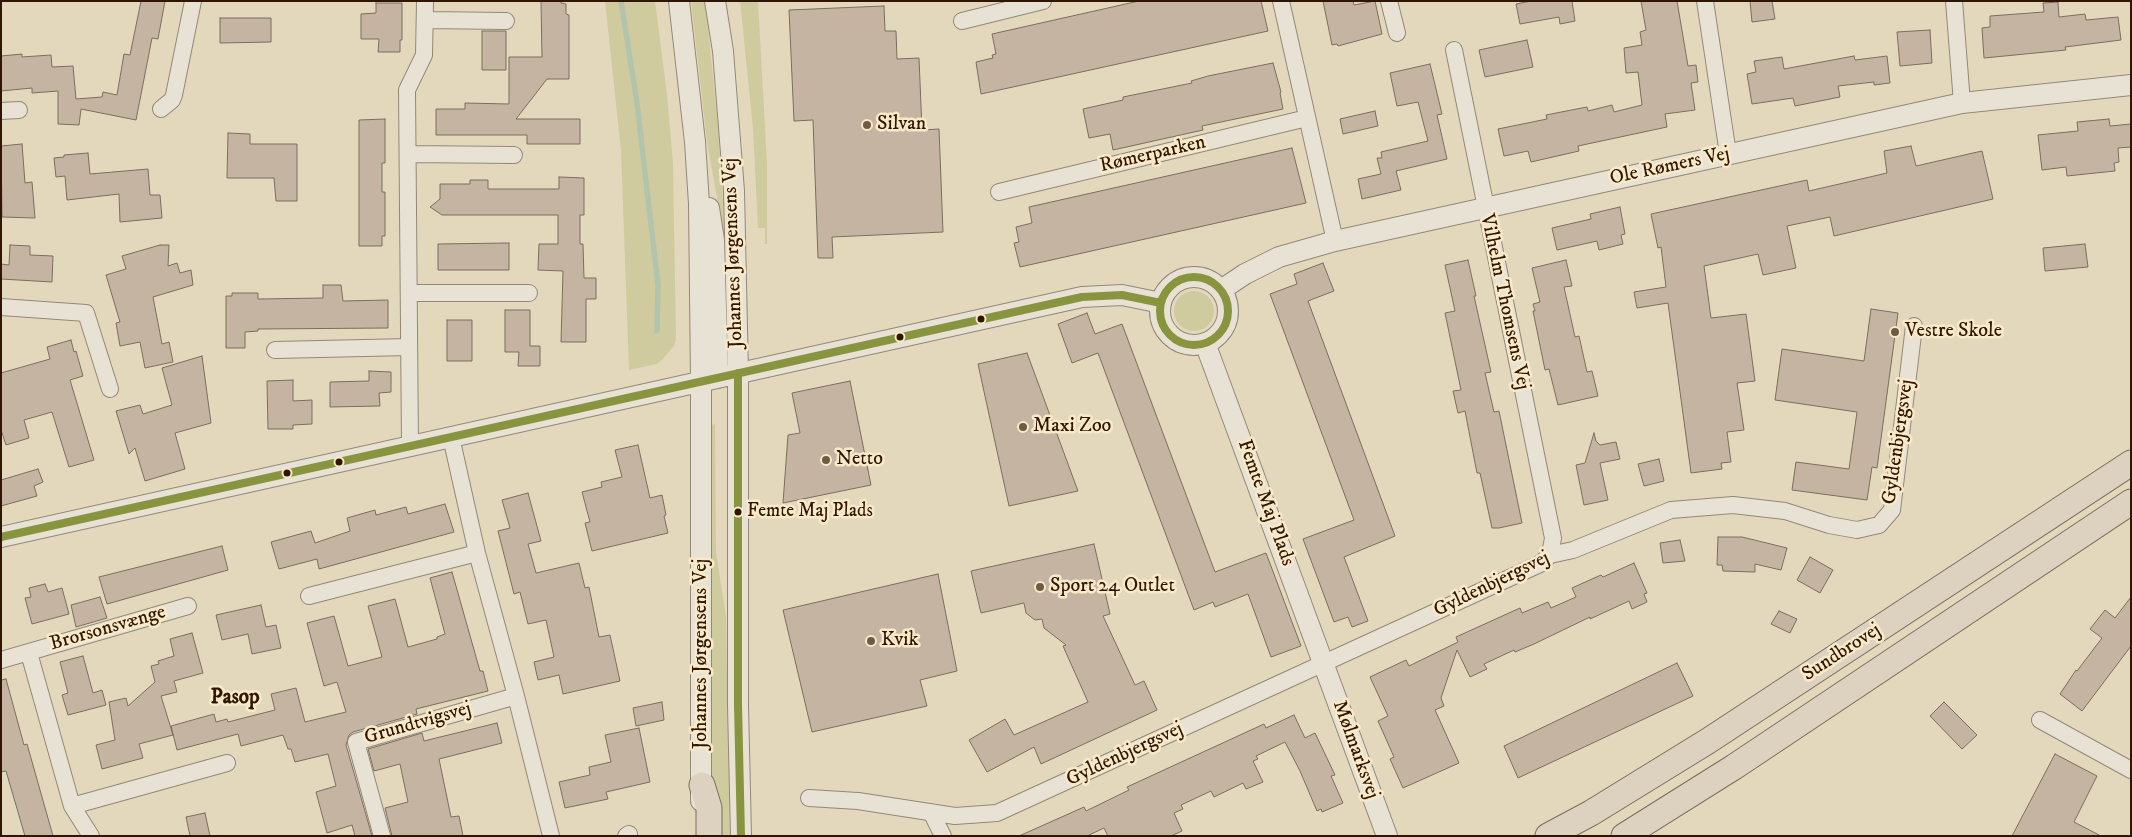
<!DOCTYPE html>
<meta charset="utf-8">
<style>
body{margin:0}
#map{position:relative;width:2132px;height:837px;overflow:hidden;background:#e4d8bc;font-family:"IM FELL DW Pica",serif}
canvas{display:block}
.frame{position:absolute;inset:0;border:2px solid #301602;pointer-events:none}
</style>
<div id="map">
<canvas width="2132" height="837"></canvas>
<div class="frame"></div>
</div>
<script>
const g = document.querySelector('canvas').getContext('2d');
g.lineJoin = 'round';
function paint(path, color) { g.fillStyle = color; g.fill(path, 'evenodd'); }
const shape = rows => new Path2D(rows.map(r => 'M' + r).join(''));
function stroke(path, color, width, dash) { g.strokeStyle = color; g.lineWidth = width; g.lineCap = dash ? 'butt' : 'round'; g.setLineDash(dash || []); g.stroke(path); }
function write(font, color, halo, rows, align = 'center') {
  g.font = font + ' "IM FELL DW Pica",serif'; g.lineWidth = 5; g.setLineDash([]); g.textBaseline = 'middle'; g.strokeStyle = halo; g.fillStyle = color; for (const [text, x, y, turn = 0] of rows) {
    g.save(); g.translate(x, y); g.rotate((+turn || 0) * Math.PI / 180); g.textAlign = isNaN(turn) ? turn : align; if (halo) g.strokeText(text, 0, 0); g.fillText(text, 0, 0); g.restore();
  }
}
const green = shape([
 [605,1,655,1,667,94,673,163,676,339,674,346,662,360,657,364,629,370,621,151],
 [691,1,705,1,718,123,723,202,727,332,722,332,720,214,707,142],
 [740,1,758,1,767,163,767,244,765,244,765,228,758,228,753,129],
 '1174 311a20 20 0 1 1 40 0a20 20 0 1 1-40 0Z',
 [715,424,716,552,726,616,730,836,715,836,712,787,711,425]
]);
const stream = shape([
 [621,1,637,103,658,285,657,331]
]);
const building = shape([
 [141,1,165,1,158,39,152,38,136,120,81,109,79,125,58,124,58,91,32,93,32,88,1,91,1,56,22,54,22,57,51,55,52,67,73,66,76,99,102,97,103,92,117,95,124,54,130,55,141,1],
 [541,1,561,1,561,3,566,4,566,14,569,15,569,79,547,79,516,119,580,119,580,144,527,144,527,135,436,135,436,109,465,109,465,103,509,104,509,57,542,57,541,1],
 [1139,1,1261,1,1268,31,981,94,976,62,993,58,992,55,996,54,992,34,1139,1],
 [1323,1,1353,1,1354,5,1375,1,1382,34,1338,46,1337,44,1332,45,1323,1],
 [1531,1,1572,1,1575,21,1560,24,1559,17,1520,24,1516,4,1531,1],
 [1641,1,1677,1,1688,66,1696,65,1698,82,1691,83,1695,110,1665,114,1667,127,1578,146,1579,151,1531,162,1528,151,1504,156,1498,129,1547,119,1546,115,1587,107,1588,111,1612,105,1614,112,1642,105,1638,72,1626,73,1624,48,1642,45,1640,32,1646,30,1641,1],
 [1750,1,1772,1,1775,19,1752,22,1750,1],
 [2058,2,2059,17,2085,14,2086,20,2118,17,2121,40,2065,47,2066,50,1984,58,1982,28,1990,27,1990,16,2044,12,2043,3,2058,2],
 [376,3,402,3,402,40,400,40,400,52,378,52,379,39,361,39,361,14,376,13,376,3],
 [884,6,885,31,896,31,897,59,919,58,922,130,939,129,943,232,832,237,833,258,818,258,813,120,794,121,789,10,884,6],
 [220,18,271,18,271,42,220,43,220,18],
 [1930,30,1932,63,1900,66,1897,32,1930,30],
 [482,31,506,31,506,70,482,70,482,31],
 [1527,40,1533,67,1485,77,1479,50,1527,40],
 [1854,56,1855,60,1887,56,1890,83,1874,85,1874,82,1838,86,1840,97,1795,106,1793,98,1752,104,1747,74,1756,72,1754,61,1782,57,1784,69,1854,56],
 [1273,63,1281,92,1280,93,1283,109,1202,126,1203,130,1113,150,1110,134,1089,138,1083,109,1123,100,1123,97,1192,83,1191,81,1208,76,1273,63],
 [1430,64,1442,114,1437,115,1447,159,1396,171,1401,190,1362,199,1358,179,1381,174,1377,158,1382,158,1381,152,1428,141,1418,102,1397,106,1390,73,1430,64],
 [1375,111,1378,126,1343,134,1340,119,1375,111],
 [385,119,385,163,382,163,382,192,385,192,385,236,382,236,382,246,359,246,359,120,385,119],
 [2109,119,2110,126,2131,124,2131,147,2118,148,2119,162,2114,163,2115,171,2067,176,2066,167,2042,170,2038,135,2078,131,2077,122,2109,119],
 [228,133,250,134,250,144,297,144,297,201,276,201,274,178,227,178,228,133],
 [22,144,25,183,32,182,35,218,2,217,1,146,22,144],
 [1911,146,1916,166,1982,151,1993,199,1834,236,1830,217,1787,226,1796,268,1763,275,1758,254,1704,266,1711,318,1746,314,1755,381,1737,383,1744,430,1727,432,1731,462,1721,463,1722,469,1691,473,1668,303,1637,308,1634,292,1666,287,1661,247,1658,248,1651,214,1807,180,1809,191,1887,173,1884,151,1911,146],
 [1292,148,1306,203,1020,267,1014,243,1019,242,1016,227,1032,223,1029,207,1292,148],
 [88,153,90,174,148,169,150,195,160,195,162,218,120,222,119,194,67,200,65,176,56,177,54,158,64,157,64,155,88,153],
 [559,177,584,178,584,215,580,215,580,244,583,244,584,278,596,278,596,299,586,299,586,342,561,342,563,271,538,270,539,244,558,244,558,215,442,215,430,207,440,199,440,184,470,184,470,180,488,180,488,189,559,189,559,177],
 [1620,207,1625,234,1621,235,1623,244,1599,250,1597,241,1557,250,1552,228,1591,219,1590,214,1620,207],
 [509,243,509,270,438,270,438,244,509,243],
 [2085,244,2088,267,2045,271,2043,248,2085,244],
 [10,245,30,246,30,255,53,256,52,282,1,279,1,264,9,265,10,245],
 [160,245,169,245,168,266,177,263,180,273,191,270,193,285,153,297,162,344,169,342,173,362,145,368,140,342,120,346,116,323,120,322,106,275,126,269,122,256,160,245],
 [1468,260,1476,296,1474,296,1491,372,1485,373,1494,412,1499,411,1522,523,1499,528,1492,528,1480,473,1477,473,1465,411,1458,413,1453,391,1461,390,1445,313,1455,311,1445,265,1468,260],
 [1566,260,1572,286,1564,287,1575,337,1579,336,1587,372,1592,371,1598,396,1558,405,1549,369,1545,370,1533,311,1535,311,1533,304,1540,302,1532,268,1566,260],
 [1323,263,1334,291,1308,301,1395,536,1344,557,1368,621,1352,627,1348,617,1334,622,1303,539,1354,520,1270,294,1297,284,1294,274,1323,263],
 [323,285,341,285,343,301,388,300,388,328,258,329,258,331,245,332,245,348,226,348,226,296,232,296,232,293,258,293,258,299,323,298,323,285],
 [1871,309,1898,313,1877,468,1872,467,1867,500,1792,490,1796,462,1849,469,1857,412,1775,400,1782,349,1864,361,1871,309],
 [505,310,530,310,530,346,540,346,540,366,518,366,519,352,505,352,505,310],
 [1087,313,1095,334,1122,324,1215,572,1266,553,1301,646,1271,657,1248,594,1215,607,1213,602,1194,610,1098,353,1072,363,1058,324,1087,313],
 [447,320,472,320,472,361,447,361,447,320],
 [71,340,74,352,76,351,83,376,70,380,94,460,69,467,52,412,24,420,29,438,6,445,1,430,1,373,50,359,47,347,71,340],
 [1027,353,1078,491,1009,506,978,364,1027,353],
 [202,356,211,423,175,433,185,469,145,481,135,448,129,454,116,411,140,405,143,414,172,405,162,368,202,356],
 [369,371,391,372,391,392,379,393,380,406,330,407,330,382,369,381,369,371],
 [293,380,293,401,312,400,312,424,293,425,293,429,268,429,267,381,293,380],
 [850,381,871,485,783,503,788,435,800,433,792,393,850,381],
 [1594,433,1596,441,1600,445,1616,442,1620,459,1600,463,1608,500,1584,505,1576,465,1585,463,1594,433],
 [638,445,650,498,662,495,666,515,664,516,668,533,592,551,585,523,590,522,582,492,602,487,601,482,622,477,615,450,638,445],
 [1659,459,1664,481,1644,486,1638,464,1659,459],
 [38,469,43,482,34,486,37,496,1,506,1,480,38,469],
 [528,493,541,541,528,544,536,573,579,563,585,588,589,587,599,637,610,635,620,681,563,694,559,675,538,680,534,662,554,657,546,620,528,624,520,592,514,594,498,531,510,528,502,500,528,493],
 [445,504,454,532,319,569,317,559,279,569,271,542,311,531,315,543,350,531,347,518,375,510,376,515,406,507,408,514,445,504],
 [1718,537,1742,537,1787,548,1781,570,1755,564,1755,572,1723,571,1722,565,1717,565,1718,537],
 [1680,540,1685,561,1663,563,1660,543,1680,540],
 [1094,544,1110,614,1103,616,1135,685,1144,681,1157,710,1041,764,1034,747,987,772,969,740,1005,719,1014,735,1088,702,1063,646,1066,645,1044,628,1042,619,1035,620,1026,613,1024,603,981,613,971,571,1094,544],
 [222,546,228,570,107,604,99,577,222,546],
 [1810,557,1833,570,1820,593,1797,580,1810,557],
 [1634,563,1647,593,1644,594,1647,602,1632,609,1629,601,1590,619,1590,617,1534,644,1515,652,1514,650,1484,664,1487,669,1470,677,1457,650,1441,698,1444,706,1435,710,1459,763,1403,788,1390,759,1394,757,1378,721,1388,716,1370,677,1406,660,1409,666,1458,642,1456,637,1520,608,1522,613,1548,602,1551,608,1576,597,1572,588,1601,575,1603,577,1634,563],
 [452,572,480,671,483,671,488,691,416,709,417,714,353,732,349,735,346,745,372,836,355,836,352,825,327,833,316,792,336,786,328,754,295,762,291,749,288,749,283,735,241,746,238,734,177,750,171,726,214,714,216,722,227,719,228,722,275,710,271,694,296,688,305,722,346,712,337,682,324,686,307,623,334,616,348,666,382,657,368,606,395,599,408,647,437,639,437,637,445,634,430,578,452,572],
 [938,574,957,671,920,680,927,706,812,732,783,610,938,574],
 [45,584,48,592,62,588,69,614,32,624,25,598,31,597,29,588,45,584],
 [100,597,107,618,76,627,71,605,100,597],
 [2131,597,2131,646,2082,711,2060,694,2076,670,2077,671,2102,638,2090,629,2105,610,2115,618,2131,597],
 [261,605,266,627,276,625,281,648,252,654,248,634,222,640,216,615,261,605],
 [1779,611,1797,619,1790,633,1771,624,1779,611],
 [192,633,203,673,174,681,177,692,161,696,173,735,139,744,143,758,102,769,96,745,115,740,109,702,126,698,128,706,155,682,151,666,159,664,158,661,174,656,170,639,192,633],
 [83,656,93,693,102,690,106,705,68,715,62,695,68,693,60,662,83,656],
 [1677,663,1693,696,1518,778,1504,746,1677,663],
 [6,679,24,745,27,744,53,836,25,836,6,771,1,772,1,680,6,679],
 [662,702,664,720,636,726,633,708,662,702],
 [1944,702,1977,735,1962,749,1930,716,1944,702],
 [1294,715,1305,738,1315,733,1335,775,1331,776,1343,803,1322,812,1321,809,1317,811,1300,771,1285,742,1256,756,1258,759,1253,761,1263,782,1246,789,1243,783,1214,797,1211,791,1181,805,1183,809,1174,813,1182,831,1171,836,1108,836,1104,828,1087,836,1019,836,1084,807,1086,811,1129,790,1127,787,1264,724,1266,728,1294,715],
 [497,723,502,743,439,759,451,817,459,816,463,836,392,836,385,808,408,802,400,764,374,771,368,749,422,733,424,741,497,723],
 [639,728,650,782,606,792,608,799,565,808,559,782,590,775,589,767,611,762,605,735,639,728],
 [2055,754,2097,776,2074,822,2101,836,2012,836,2055,754],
 [205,813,210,836,190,836,186,817,205,813]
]);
const minor = shape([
 [1281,1,1335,241],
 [1389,1,1397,33],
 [1705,1,1728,154],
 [1954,1,1962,103],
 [426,20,506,21],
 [962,21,1043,1],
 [1454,50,1553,538,1550,555],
 [161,109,172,100,174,95,193,1],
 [1,111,19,110],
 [408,154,514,155],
 [999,192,1307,118],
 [409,293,529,293],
 [1,307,86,313,110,389],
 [275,350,409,347],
 [451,437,477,553,516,696,551,836],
 [410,446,407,90,424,55,425,1],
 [309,596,477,553],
 [29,653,72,806,91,836],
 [1,660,188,606],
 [2040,720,2131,770],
 [809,798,858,801,955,816,997,813,1540,564,1550,555,1573,550,1671,510,1733,505,1785,511,1829,525,1857,530,1879,525,1892,510,1914,326],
 [72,806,227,763],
 [931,812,943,836],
 [382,836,356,742,516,696],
 [626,836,629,834]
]);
const tertiary = shape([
 [679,1,695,142,699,204,701,381,701,801],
 [715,1,723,51,734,191,738,373,738,705,741,836],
 [709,208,714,240,718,378],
 '1160 311a34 34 0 1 1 68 0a34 34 0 1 1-68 0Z',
 [1221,290,1245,274,1279,257,1335,241,1962,103,2131,85],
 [1205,343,1387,836],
 [1,537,1082,297,1122,295,1161,303]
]);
const primary = shape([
 [702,785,709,808,709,836],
 [1548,836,1591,813,1708,741,2131,463],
 [1624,836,1734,767,2131,502]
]);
const bus1 = shape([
 '1160 311a34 34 0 1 1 68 0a34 34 0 1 1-68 0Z',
 [738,373,738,705,741,836],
 [1,537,1082,297,1122,295,1161,303]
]);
const markers = [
 [867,125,5,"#6f5a43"],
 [981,319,4.5,"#301602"],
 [1895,332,5,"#6f5a43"],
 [900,337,4.5,"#301602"],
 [1023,427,5,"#6f5a43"],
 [826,460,5,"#6f5a43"],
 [339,462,4.5,"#301602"],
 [287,473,4.5,"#301602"],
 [738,512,4.5,"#301602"],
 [1040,587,5,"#6f5a43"],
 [871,641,5,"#6f5a43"]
];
const busNames = [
 ["Femte Maj Plads",747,512]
];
const poiNames = [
 ["Silvan",877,125],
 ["Vestre Skole",1905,332],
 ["Maxi Zoo",1033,427],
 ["Netto",836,460],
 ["Sport 24 Outlet",1050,587],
 ["Kvik",881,641]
];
const streetNames = [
 ["Rømerparken",1153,155,-13],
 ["Ole Rømers Vej",1670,167,-12],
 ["Johannes Jørgensens Vej",734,253,-92],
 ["Vilhelm Thomsens Vej",1504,302,78],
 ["Gyldenbjergsvej",1899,442,-82],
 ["Femte Maj Plads",1265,503,70],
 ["Gyldenbjergsvej",1492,585,-26],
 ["Brorsonsvænge",108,629,-16],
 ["Sundbrovej",1842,653,-33],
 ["Johannes Jørgensens Vej",702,654,-90],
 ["Grundtvigsvej",418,724,-16],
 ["Mølmarksvej",1355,750,70],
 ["Gyldenbjergsvej",1125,755,-25]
];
const neighbourhoodNames = [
 ["Pasop",235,699]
];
paint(green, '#d0cb9f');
stroke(stream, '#b2c5ac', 5.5);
paint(building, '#c6b4a2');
stroke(building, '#796e5e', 1);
stroke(minor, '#938876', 18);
stroke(tertiary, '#938876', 22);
stroke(primary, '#796e5e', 27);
stroke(minor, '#e8e2d4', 16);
stroke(tertiary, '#e8e2d4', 20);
stroke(primary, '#dcd2bf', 25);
stroke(bus1, '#88953e', 8);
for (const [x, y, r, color] of markers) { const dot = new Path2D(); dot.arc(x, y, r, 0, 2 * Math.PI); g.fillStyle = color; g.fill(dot); stroke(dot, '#f8eac9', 2); }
write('19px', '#301602', '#f8eac9', busNames, 'left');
write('20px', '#301602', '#f8eac9', poiNames, 'left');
write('20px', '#301602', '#f8eac9', streetNames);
write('bold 21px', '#301602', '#f8eac9', neighbourhoodNames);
</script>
